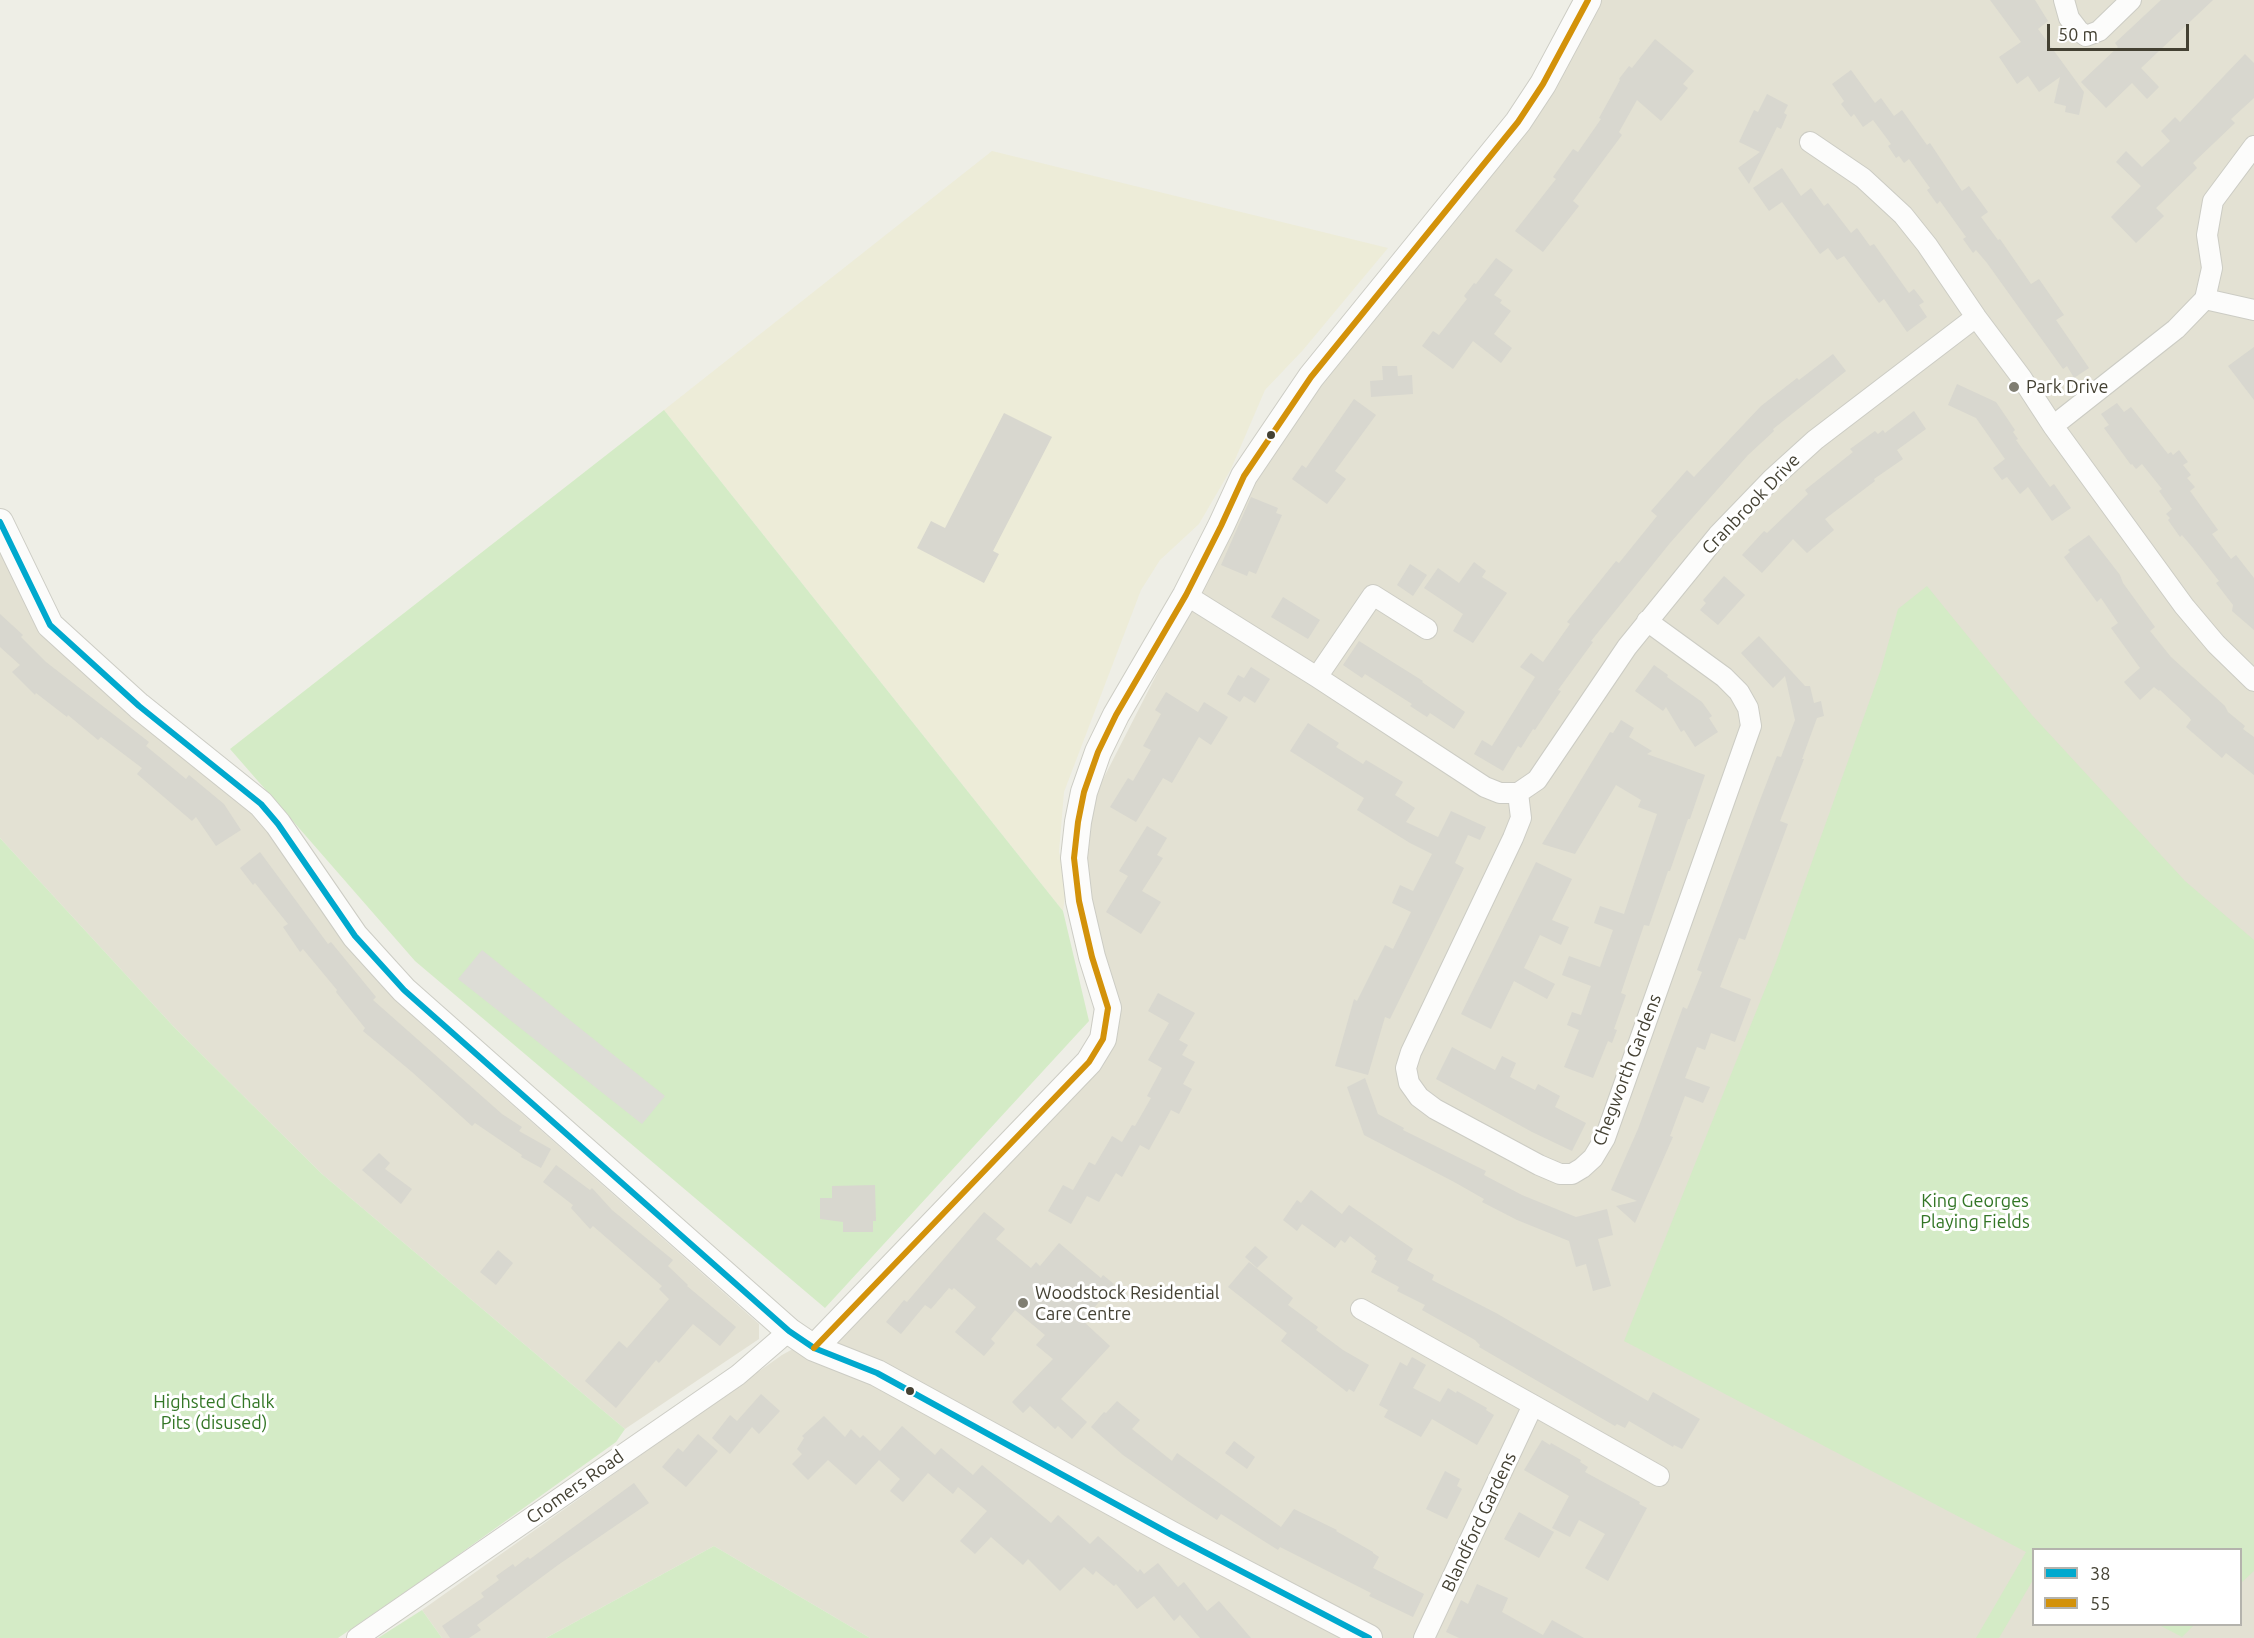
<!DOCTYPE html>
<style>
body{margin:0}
#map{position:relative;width:2254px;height:1638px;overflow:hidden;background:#eeeee6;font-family:Ubuntu,sans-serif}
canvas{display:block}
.legend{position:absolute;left:2032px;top:1548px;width:210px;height:78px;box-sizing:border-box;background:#fff;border:2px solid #b4b3ad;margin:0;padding:8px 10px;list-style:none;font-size:18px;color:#444133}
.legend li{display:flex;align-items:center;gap:12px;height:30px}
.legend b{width:30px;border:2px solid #b4b3ad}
.scale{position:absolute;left:2047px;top:24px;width:142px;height:27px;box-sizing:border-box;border:3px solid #444133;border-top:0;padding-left:8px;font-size:18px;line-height:21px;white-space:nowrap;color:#444133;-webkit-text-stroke:4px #fff;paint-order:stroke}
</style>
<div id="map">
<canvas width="2254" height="1638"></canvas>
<ul class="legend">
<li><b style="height:8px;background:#00a9ce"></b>38</li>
<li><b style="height:8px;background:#d3920a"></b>55</li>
</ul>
<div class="scale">50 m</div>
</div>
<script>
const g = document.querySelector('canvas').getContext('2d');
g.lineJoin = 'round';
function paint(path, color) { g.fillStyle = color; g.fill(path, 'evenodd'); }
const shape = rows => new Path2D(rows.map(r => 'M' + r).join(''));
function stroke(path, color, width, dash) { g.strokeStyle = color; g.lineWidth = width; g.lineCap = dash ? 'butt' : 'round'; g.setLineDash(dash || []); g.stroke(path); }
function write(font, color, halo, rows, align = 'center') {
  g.font = font + ' Ubuntu,sans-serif'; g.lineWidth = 6; g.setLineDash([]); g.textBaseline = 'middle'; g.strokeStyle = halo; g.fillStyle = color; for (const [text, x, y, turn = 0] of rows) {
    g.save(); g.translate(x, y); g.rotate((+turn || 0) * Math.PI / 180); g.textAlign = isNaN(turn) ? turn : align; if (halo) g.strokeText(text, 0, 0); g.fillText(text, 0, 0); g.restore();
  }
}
const residential = shape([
 [1595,0,2254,0,2254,1638,870,1638,714,1546,546,1638,442,1638,422,1610,782,1355,865,1309,1115,1028,1087,903,1086,857,1096,793,1285,423],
 [2034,1550,2240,1550,2240,1624,2034,1624],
 [0,545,30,609,61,652,255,809,418,1021,759,1324,759,1339,625,1429,322,1174,174,1027,0,838]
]);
const education = shape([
 [992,151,1388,248,1303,350,1265,390,1231,469,1199,524,1160,560,1141,590,1064,792,1059,852,1067,882,1063,911,664,410]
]);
const green = shape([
 [664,410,1063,911,1089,1021,825,1308,415,961,230,749],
 [1927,586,2032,715,2185,881,2254,940,2254,1571,2241,1583,2240,1550,2034,1550,2033,1580,1999,1638,1976,1638,2026,1552,1624,1341,1776,962,1881,669,1898,609],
 [0,838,174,1027,322,1174,625,1429,616,1442,437,1570,338,1638,0,1638],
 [714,1546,870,1638,546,1638],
 [422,1610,442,1638,378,1638],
 [2159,1625,2194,1625,2182,1637]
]);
const parking = shape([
 [482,950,665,1096,642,1124,458,979]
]);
const building = shape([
 [1990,0,2035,0,2048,21,2038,29,2084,92,2079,115,2065,112,2066,106,2054,103,2060,77,2039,92,2028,76,2017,84,1999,57,2021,42],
 [2161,0,2213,0,2141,68,2159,87,2147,99,2132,83,2106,108,2081,82,2118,47,2115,43],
 [1655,39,1694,71,1683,84,1688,88,1661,121,1637,100,1619,132,1622,135,1573,201,1579,206,1543,252,1515,231,1556,179,1553,177,1573,149,1578,152,1601,119,1599,118,1620,80,1619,79,1629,66,1632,68],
 [2245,54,2254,63,2254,98,2231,119,2235,123,2193,163,2197,168,2156,208,2164,216,2136,243,2111,217,2141,186,2116,162,2126,151,2142,167,2170,141,2161,131,2175,117,2180,122],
 [1851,70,1875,103,1881,98,1894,116,1902,110,1927,145,1930,143,1962,191,1969,186,1988,212,1981,217,1998,240,2000,239,2031,284,2039,279,2064,315,2056,320,2089,368,2074,378,2067,366,2063,369,1987,263,1976,250,1973,253,1963,239,1966,237,1940,201,1937,204,1927,190,1930,188,1909,159,1904,163,1899,156,1896,158,1888,146,1891,144,1873,120,1863,127,1854,114,1851,117,1841,104,1844,101,1832,84],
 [1767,94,1788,105,1784,113,1787,115,1781,129,1777,127,1749,184,1738,168,1760,152,1739,142,1754,110,1758,112],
 [1782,168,1801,196,1811,188,1824,206,1828,203,1851,233,1857,228,1870,246,1874,244,1909,293,1914,289,1924,302,1919,305,1927,317,1907,332,1884,299,1879,303,1844,256,1837,260,1828,248,1820,254,1782,202,1769,211,1753,188],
 [1496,258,1513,270,1494,295,1502,300,1500,303,1511,311,1494,334,1512,348,1501,363,1473,341,1453,369,1422,346,1433,331,1439,335,1467,299,1464,296,1474,283,1476,284],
 [2254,347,2254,400,2228,366],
 [1833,354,1846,371,1773,429,1774,431,1748,455,1670,543,1591,641,1593,642,1558,690,1561,691,1552,704,1535,730,1533,729,1521,748,1518,746,1503,771,1474,754,1482,740,1492,746,1535,677,1520,667,1531,653,1543,662,1570,624,1567,622,1616,561,1619,563,1657,516,1651,511,1687,470,1694,477,1761,406,1797,378,1799,380],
 [1382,366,1397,366,1398,376,1412,375,1413,394,1371,397,1370,381,1383,380],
 [1957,384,1996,402,2015,430,2013,432,2018,439,2016,440,2050,487,2054,484,2071,508,2052,521,2028,487,2020,494,2007,477,2002,480,1993,468,2005,459,1976,418,1948,405],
 [1354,399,1376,415,1335,471,1346,479,1327,504,1292,479,1302,465,1306,468],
 [2117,403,2124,412,2131,407,2168,454,2171,452,2173,455,2179,450,2188,462,2183,465,2191,475,2187,478,2195,487,2190,491,2218,530,2212,534,2231,559,2236,555,2254,578,2254,630,2232,611,2233,605,2216,583,2219,581,2193,548,2182,535,2180,537,2168,520,2170,518,2166,514,2172,509,2159,491,2162,489,2142,464,2136,469,2132,464,2131,465,2104,428,2109,425,2101,414],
 [1914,411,1926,429,1897,450,1903,459,1874,479,1875,481,1825,519,1834,530,1807,553,1793,539,1762,573,1742,555,1764,531,1767,533,1808,494,1805,490,1853,452,1850,449,1875,431,1878,434,1883,430,1885,433],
 [1004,413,1052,437,993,551,999,554,984,583,917,548,931,521,945,528],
 [1251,497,1278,508,1276,513,1282,515,1256,574,1249,571,1247,576,1221,565],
 [2089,535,2120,575,2123,583,2155,627,2150,631,2171,657,2225,706,2228,712,2245,726,2243,729,2254,737,2254,775,2226,753,2222,758,2186,727,2191,720,2189,717,2160,690,2159,691,2154,687,2140,700,2124,682,2140,668,2111,628,2118,623,2101,598,2097,602,2064,557,2070,552,2068,550],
 [1474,562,1486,571,1482,577,1507,593,1473,643,1453,631,1463,614,1424,588,1438,568,1459,583],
 [1410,564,1427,575,1413,596,1397,585],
 [1724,576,1745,595,1718,625,1700,610,1706,603,1703,600],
 [1283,597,1320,620,1308,639,1271,617],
 [0,614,23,635,21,637,46,662,149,742,146,746,186,779,189,775,224,804,241,830,216,846,196,817,192,821,137,774,142,768,101,737,98,740,68,715,67,717,36,693,35,695,12,672,20,665,0,647],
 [1759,636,1805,686,1810,686,1814,703,1821,701,1824,716,1817,718,1802,759,1804,759,1780,821,1788,824,1745,940,1739,938,1720,987,1751,999,1735,1042,1711,1033,1705,1050,1697,1047,1685,1078,1710,1087,1703,1103,1685,1096,1670,1136,1673,1137,1635,1223,1616,1206,1637,1201,1611,1190,1638,1129,1683,1007,1687,1009,1702,972,1697,970,1760,800,1777,756,1781,757,1795,720,1785,676,1773,688,1741,653],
 [1359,641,1423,681,1422,682,1465,712,1454,729,1430,713,1427,717,1410,706,1412,704,1365,674,1362,678,1343,665],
 [1654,665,1668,675,1667,677,1702,702,1712,716,1709,718,1718,732,1695,747,1684,730,1681,732,1666,707,1663,711,1635,691],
 [1251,667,1270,679,1255,703,1244,696,1240,702,1227,694,1238,675,1244,678],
 [1166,692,1198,712,1204,702,1228,717,1211,745,1199,737,1172,783,1163,778,1136,822,1110,807,1128,778,1133,781,1151,750,1143,746,1161,714,1155,710],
 [1621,720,1634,728,1629,737,1652,751,1647,754,1705,775,1690,819,1688,819,1670,871,1668,871,1649,926,1644,925,1630,966,1621,993,1626,995,1614,1029,1617,1030,1612,1043,1608,1041,1593,1078,1564,1067,1579,1030,1567,1025,1572,1012,1581,1015,1591,986,1562,975,1569,956,1600,967,1613,930,1594,923,1600,906,1624,914,1657,814,1638,807,1641,800,1616,785,1575,854,1542,844,1610,732,1613,733],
 [1308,723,1339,743,1336,747,1363,764,1366,760,1403,782,1395,795,1415,808,1406,822,1438,837,1451,811,1486,827,1480,840,1468,835,1455,863,1464,868,1390,1019,1385,1017,1368,1075,1335,1066,1354,999,1357,1001,1385,945,1393,949,1411,912,1392,903,1400,885,1413,891,1432,854,1410,843,1357,810,1364,798,1290,751],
 [1147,826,1167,838,1157,855,1163,858,1142,891,1161,902,1141,934,1106,912,1128,876,1119,871],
 [260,852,328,944,331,942,376,997,373,1000,502,1114,522,1127,519,1131,551,1149,541,1168,521,1157,522,1155,475,1123,472,1126,412,1072,363,1031,365,1028,336,992,337,990,303,949,300,952,283,927,288,924,255,883,253,885,240,868],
 [1536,862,1572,879,1552,920,1569,927,1561,945,1540,935,1524,968,1555,984,1547,999,1514,981,1491,1029,1461,1014],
 [1158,993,1195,1013,1179,1040,1188,1045,1182,1055,1195,1062,1183,1084,1192,1089,1179,1114,1171,1110,1149,1150,1140,1145,1122,1177,1116,1173,1099,1202,1087,1196,1071,1224,1048,1211,1063,1185,1073,1190,1089,1162,1095,1165,1112,1136,1122,1142,1132,1125,1135,1126,1151,1098,1147,1096,1162,1068,1148,1060,1169,1023,1148,1011],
 [1452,1047,1495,1070,1502,1056,1516,1063,1510,1077,1535,1090,1538,1084,1560,1096,1555,1107,1586,1123,1572,1151,1532,1132,1436,1079],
 [1365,1078,1378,1114,1404,1128,1403,1130,1486,1171,1484,1175,1522,1195,1576,1217,1607,1209,1613,1235,1598,1239,1611,1286,1593,1291,1586,1264,1576,1267,1569,1241,1517,1220,1482,1202,1484,1199,1456,1183,1364,1135,1347,1087],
 [379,1153,390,1163,385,1169,412,1189,401,1204,362,1170],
 [556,1165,590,1190,592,1188,612,1210,673,1260,668,1266,688,1285,687,1286,736,1327,720,1346,693,1324,659,1363,656,1360,616,1408,585,1381,619,1341,627,1348,669,1299,659,1289,662,1286,593,1226,590,1229,571,1208,573,1205,543,1182],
 [875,1185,876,1221,873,1221,873,1232,843,1232,843,1222,820,1219,820,1198,832,1198,832,1186],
 [1311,1190,1342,1214,1349,1205,1413,1249,1407,1260,1434,1275,1432,1280,1496,1313,1648,1401,1653,1392,1700,1419,1682,1449,1674,1445,1673,1447,1629,1421,1625,1428,1617,1424,1615,1426,1479,1347,1480,1345,1475,1340,1422,1310,1425,1305,1397,1291,1399,1287,1371,1272,1377,1261,1374,1259,1376,1256,1350,1236,1345,1243,1341,1240,1335,1248,1302,1224,1297,1231,1283,1220,1297,1200,1301,1203],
 [984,1212,1005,1229,996,1239,1031,1268,1036,1262,1040,1266,1059,1243,1101,1278,1103,1275,1114,1284,1083,1321,1110,1346,1061,1399,1087,1422,1072,1439,1058,1426,1055,1429,1030,1406,1023,1413,1012,1402,1053,1359,1036,1345,1045,1335,1015,1310,991,1339,995,1343,984,1356,955,1332,976,1307,954,1288,952,1290,949,1288,931,1309,925,1305,901,1334,886,1322,904,1300,907,1302],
 [1255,1246,1268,1257,1257,1268,1245,1257],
 [498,1250,513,1263,496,1285,480,1272],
 [1249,1262,1293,1298,1288,1305,1318,1327,1316,1330,1343,1350,1369,1365,1354,1392,1349,1389,1347,1392,1281,1341,1287,1333,1228,1287],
 [1412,1357,1426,1365,1413,1388,1440,1402,1448,1388,1456,1393,1457,1391,1487,1408,1486,1410,1494,1415,1477,1445,1432,1419,1421,1437,1384,1417,1388,1410,1379,1405,1400,1362,1407,1366],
 [761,1394,780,1411,759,1434,752,1427,730,1454,712,1438,730,1415,737,1421],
 [1117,1401,1140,1420,1132,1429,1172,1461,1177,1453,1281,1527,1294,1509,1337,1530,1336,1531,1373,1552,1373,1553,1379,1557,1373,1568,1424,1594,1413,1617,1369,1596,1371,1593,1280,1547,1278,1550,1221,1514,1217,1520,1188,1501,1123,1455,1091,1427,1104,1412,1106,1413],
 [824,1416,845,1437,851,1429,860,1438,863,1435,880,1451,902,1426,935,1455,941,1448,973,1475,982,1465,1051,1523,1058,1515,1090,1544,1098,1536,1138,1572,1140,1569,1144,1574,1158,1563,1178,1587,1184,1582,1207,1611,1219,1601,1251,1638,1200,1638,1180,1615,1174,1621,1154,1596,1137,1609,1116,1584,1114,1586,1096,1571,1093,1575,1084,1567,1060,1591,1028,1559,1023,1565,991,1537,975,1554,960,1541,987,1511,958,1487,953,1494,928,1473,903,1502,890,1491,900,1479,879,1460,856,1485,828,1460,808,1480,792,1464,802,1454,797,1449,804,1438,802,1436],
 [698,1434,718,1451,686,1487,662,1467,678,1448,683,1452],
 [1542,1440,1550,1445,1551,1443,1581,1460,1580,1462,1588,1467,1585,1472,1640,1502,1639,1504,1647,1508,1608,1581,1585,1568,1605,1534,1579,1520,1570,1537,1552,1528,1569,1496,1524,1470],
 [1234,1441,1255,1457,1247,1469,1225,1453],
 [1445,1471,1460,1479,1457,1486,1462,1489,1447,1519,1426,1509],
 [634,1483,649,1503,558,1565,477,1625,481,1630,469,1638,450,1638,442,1626,484,1597,481,1593,499,1580,496,1576,513,1564,515,1567,528,1557,530,1559],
 [1519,1512,1554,1532,1539,1558,1504,1539],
 [1477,1584,1508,1598,1502,1612,1543,1635,1552,1620,1584,1638,1459,1638,1446,1632,1461,1600,1468,1604]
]);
const minor = shape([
 [2064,0,2069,18,2079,31,2086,36,2099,31,2131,0],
 [1810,142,1863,178,1903,215,1927,245,1976,317,2021,377,2053,426,2184,606,2216,644,2254,681],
 [2205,299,2212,268,2207,235,2213,201,2254,146],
 [2053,426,2176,329,2205,299,2254,310],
 [1186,595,1317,677,1485,787,1500,793,1518,793,1537,780,1627,647,1718,535,1772,479,1815,440,1976,317],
 [1317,677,1373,595,1427,629],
 [1518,793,1521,818,1513,838,1411,1052,1406,1068,1409,1083,1419,1097,1435,1109,1539,1165,1560,1174,1572,1174,1582,1168,1593,1158,1605,1138,1751,726,1748,708,1739,692,1724,677,1647,621],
 [1361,1309,1533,1405],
 [357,1638,738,1375,789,1331],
 [1424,1638,1533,1405,1659,1476]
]);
const tertiary = shape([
 [0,522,50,625,139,706,261,804,278,824,355,936,404,990,789,1331,814,1348,877,1373,1172,1535,1369,1638],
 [814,1348,1089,1062,1103,1039,1108,1008,1092,957,1079,901,1074,858,1078,822,1084,792,1098,752,1116,715,1186,595,1221,526,1244,476,1311,377,1518,122,1543,84,1588,0]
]);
const bus1 = shape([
 [0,522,50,625,139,706,261,804,278,824,355,936,404,990,789,1331,814,1348,877,1373,1172,1535,1369,1638]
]);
const bus2 = shape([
 [814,1348,1089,1062,1103,1039,1108,1008,1092,957,1079,901,1074,858,1078,822,1084,792,1098,752,1116,715,1186,595,1221,526,1244,476,1311,377,1518,122,1543,84,1588,0]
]);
const markers = [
 [2014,387,6,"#807e72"],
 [1271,435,5,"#444133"],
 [1023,1303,6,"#807e72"],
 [910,1391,5,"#444133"]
];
const poiNames = [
 ["Park Drive",2026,387],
 ["Woodstock Residential",1035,1293],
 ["Care Centre",1035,1314]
];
const streetNames = [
 ["Cranbrook Drive",1751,504,-46],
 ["Chegworth Gardens",1627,1070,-69],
 ["Cromers Road",575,1487,-35],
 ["Blandford Gardens",1479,1522,-65]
];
const parkNames = [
 ["King Georges",1975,1201],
 ["Playing Fields",1975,1222],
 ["Highsted Chalk",214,1402],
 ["Pits (disused)",214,1423]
];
paint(residential, '#e3e1d3');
paint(education, '#edecd8');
paint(green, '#d4ebc6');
paint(parking, '#ddddd6');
paint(building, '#d8d7cf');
stroke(minor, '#ccccc4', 22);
stroke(tertiary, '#ccccc4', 28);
stroke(minor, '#fcfcfb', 20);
stroke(tertiary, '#fcfcfb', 26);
stroke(bus1, '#00a9ce', 6);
stroke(bus2, '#d3920a', 6);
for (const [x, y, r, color] of markers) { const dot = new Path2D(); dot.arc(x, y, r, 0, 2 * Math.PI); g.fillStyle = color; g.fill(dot); stroke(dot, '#fff', 2); }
write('18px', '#444133', '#fff', poiNames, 'left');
write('18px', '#444133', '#fff', streetNames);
write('18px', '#337626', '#fff', parkNames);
</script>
